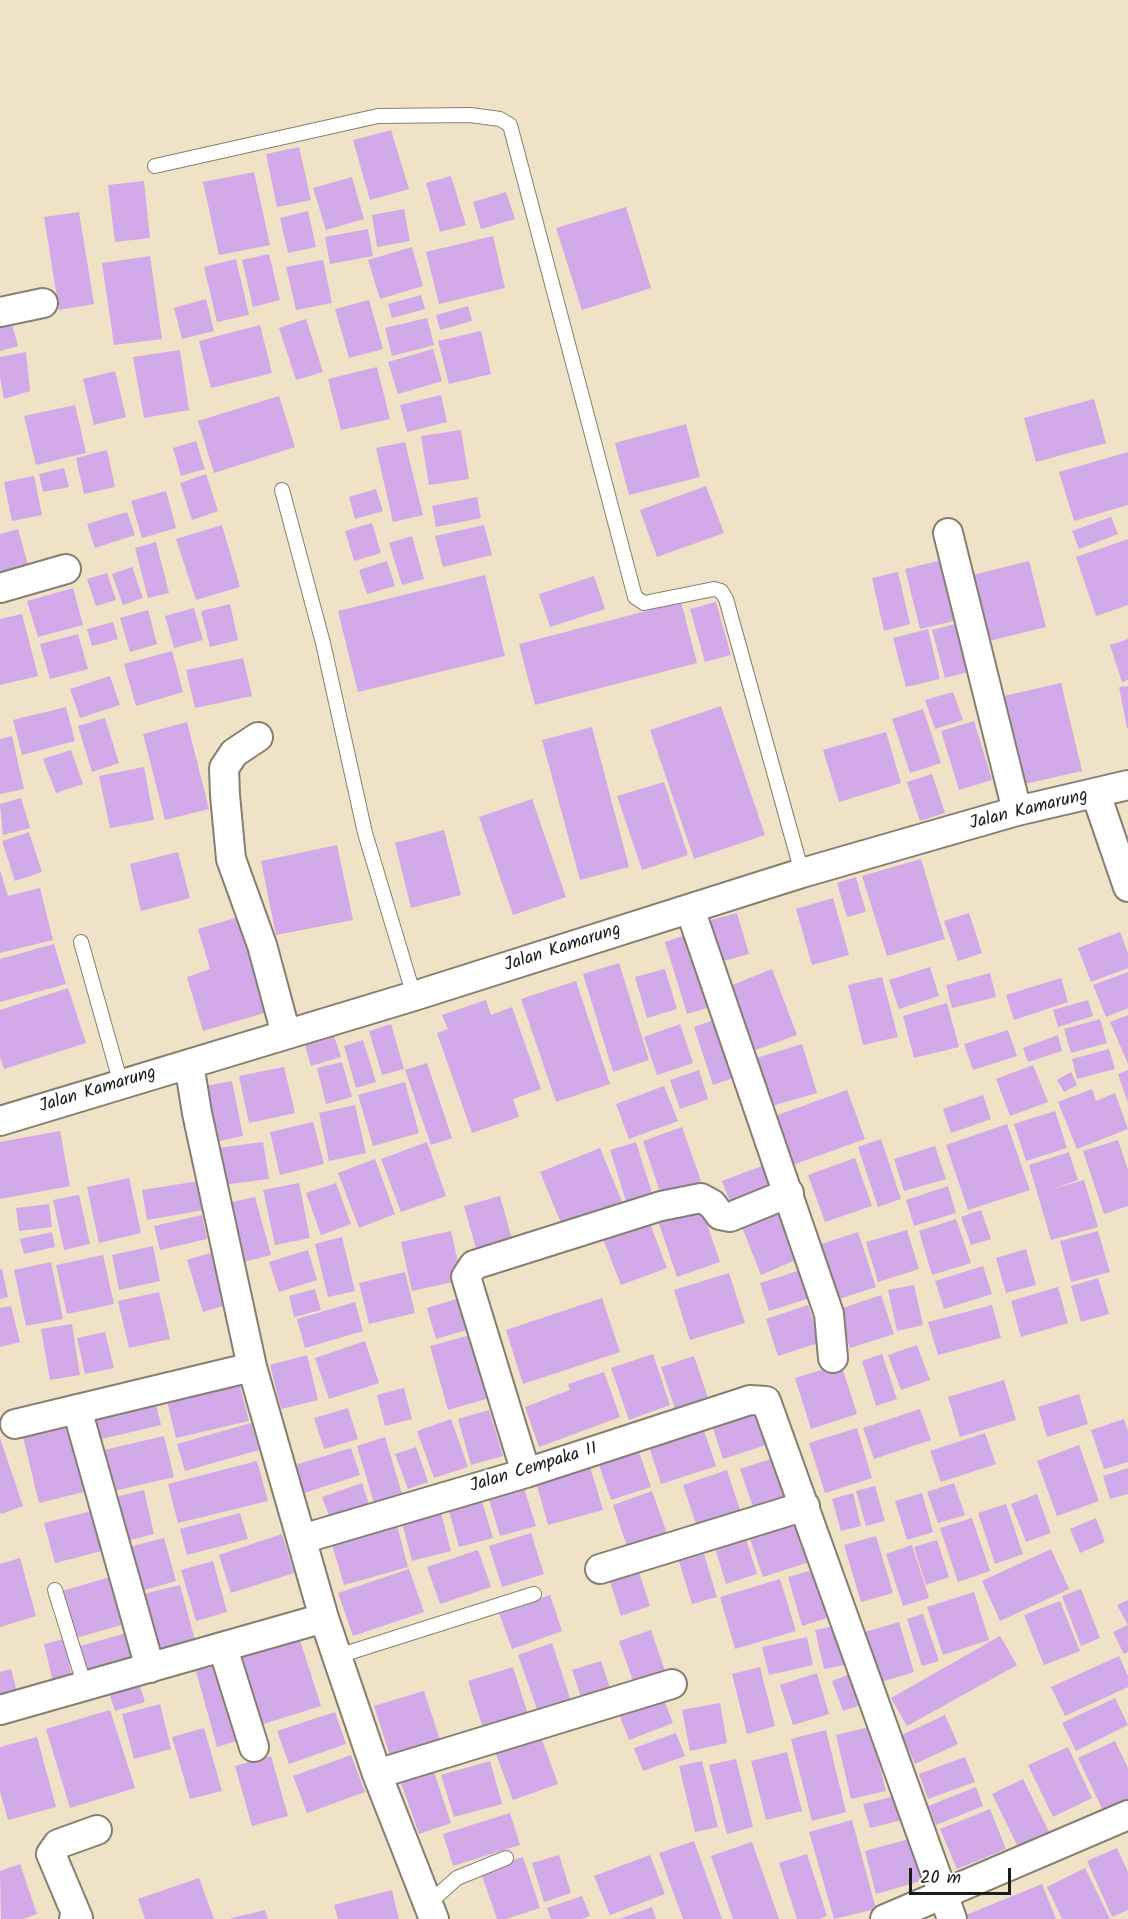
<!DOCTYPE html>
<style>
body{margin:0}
#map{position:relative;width:1128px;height:1919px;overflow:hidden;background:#f0e2c6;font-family:Kalam,sans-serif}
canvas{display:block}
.scale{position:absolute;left:909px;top:1868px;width:102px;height:27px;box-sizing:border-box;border:3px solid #1c1c1c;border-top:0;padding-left:8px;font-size:18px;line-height:21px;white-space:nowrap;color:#1c1c1c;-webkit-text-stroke:4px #fff;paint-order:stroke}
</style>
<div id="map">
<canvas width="1128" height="1919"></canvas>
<div class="scale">20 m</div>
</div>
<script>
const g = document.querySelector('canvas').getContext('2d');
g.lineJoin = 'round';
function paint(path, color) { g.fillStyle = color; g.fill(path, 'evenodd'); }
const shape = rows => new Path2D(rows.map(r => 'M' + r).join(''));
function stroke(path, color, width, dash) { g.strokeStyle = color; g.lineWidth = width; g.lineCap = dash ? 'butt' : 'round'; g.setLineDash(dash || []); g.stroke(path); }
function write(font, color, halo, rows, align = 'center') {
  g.font = font + ' Kalam,sans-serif'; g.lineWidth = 5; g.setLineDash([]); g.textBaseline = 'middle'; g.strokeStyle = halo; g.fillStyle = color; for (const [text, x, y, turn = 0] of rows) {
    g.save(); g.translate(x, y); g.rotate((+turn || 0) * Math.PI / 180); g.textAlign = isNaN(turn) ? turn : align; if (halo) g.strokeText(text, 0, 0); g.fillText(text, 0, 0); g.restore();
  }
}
const building = shape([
 [391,130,409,189,370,200,353,140],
 [299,147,311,200,277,207,266,154],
 [254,172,270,245,219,255,203,182],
 [451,176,466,225,440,232,426,183],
 [352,177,364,219,326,230,313,188],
 [144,181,150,238,115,242,108,185],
 [506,192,515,219,481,229,473,202],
 [626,207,651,288,582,310,556,228],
 [404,209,410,241,377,247,372,215],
 [308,211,316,247,288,253,280,218],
 [79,212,94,304,59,310,44,217],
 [368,229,373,256,330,264,325,237],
 [493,236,505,288,439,304,426,252],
 [412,247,423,286,380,299,368,260],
 [269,254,280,300,253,307,242,260],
 [150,256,162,339,114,345,102,263],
 [236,259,249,315,217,322,204,267],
 [323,260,332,303,296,310,286,267],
 [421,295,425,309,392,318,388,304],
 [206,299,214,331,182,339,174,308],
 [369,300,383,349,349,358,335,309],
 [468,306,472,321,440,330,436,315],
 [10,317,18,346,0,351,0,319],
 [427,318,434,345,392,356,385,328],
 [306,319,323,372,296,380,279,328],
 [260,325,272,373,211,388,199,341],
 [481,331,491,374,449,384,438,341],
 [433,349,442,381,398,394,388,362],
 [180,350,189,410,144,418,133,357],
 [26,352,30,391,4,399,0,378,0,357],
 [377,367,390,419,341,430,328,379],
 [115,371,126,417,94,425,83,379],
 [441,395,447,422,407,432,400,405],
 [279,396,295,447,214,473,198,421],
 [1094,399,1106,443,1036,462,1024,418],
 [75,405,86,453,36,465,24,416],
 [686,424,700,477,629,495,615,443],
 [461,430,469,479,429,485,421,436],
 [196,441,205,469,181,476,173,448],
 [405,442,423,515,393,522,376,448],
 [107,450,115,487,84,494,76,458],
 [1128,452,1128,505,1074,521,1059,472],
 [64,468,69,487,43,492,39,474],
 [206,474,218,511,192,520,180,483],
 [34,476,42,515,12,521,4,482],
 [706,486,724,533,657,557,640,510],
 [376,489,383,511,355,519,349,497],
 [166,491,176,528,142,538,131,501],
 [477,497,481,518,436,527,432,506],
 [127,512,135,535,95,548,87,524],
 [1111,517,1118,534,1079,549,1072,531],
 [372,523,381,553,354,561,345,531],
 [222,525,240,587,196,600,176,539],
 [484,525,492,555,443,567,435,536],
 [18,529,30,572,0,580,0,534],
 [412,536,424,579,402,585,389,543],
 [1128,539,1128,605,1096,616,1076,557],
 [156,542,169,593,148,598,135,548],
 [942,560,958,620,920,629,905,569],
 [387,561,395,586,367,594,359,570],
 [1029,561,1046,627,981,643,965,577],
 [132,567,143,598,123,605,112,574],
 [898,572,910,624,884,631,872,578],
 [107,573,116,600,96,606,87,579],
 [485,575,505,656,358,692,338,611],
 [594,576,605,609,550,627,539,594],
 [73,588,83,625,38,637,27,601],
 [681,602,697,663,535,705,519,644],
 [716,602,731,655,705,662,690,609],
 [230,604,238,640,210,647,201,611],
 [194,608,203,640,174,648,165,616],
 [148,610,157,644,130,652,120,618],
 [22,614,38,676,0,685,0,619],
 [113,622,118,639,92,646,87,629],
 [955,624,968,672,945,678,932,630],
 [928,629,940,679,906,687,893,638],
 [78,634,88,669,50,679,40,644],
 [1128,639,1128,680,1122,682,1110,645],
 [172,651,183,692,136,706,124,664],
 [243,658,252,696,195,708,186,670],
 [110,676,120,705,80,718,70,689],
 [1061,683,1082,771,1025,784,1004,696],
 [1128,686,1128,728,1127,728,1119,687],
 [953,692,963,720,935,729,925,700],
 [721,706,765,835,694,859,650,730],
 [66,707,75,741,22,755,13,720],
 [923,709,941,763,910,773,892,719],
 [105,718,119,763,92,772,78,726],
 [974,721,992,780,959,790,941,731],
 [187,722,209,809,165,820,143,734],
 [592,727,629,867,580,880,542,740],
 [886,732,901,783,839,802,823,750],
 [12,736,24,789,0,794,0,739],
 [71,750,83,784,56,793,43,759],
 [144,767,154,820,110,828,99,776],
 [932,774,945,813,920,821,907,782],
 [664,782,688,855,642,870,617,796],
 [21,798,30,828,3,835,0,804],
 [532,799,566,897,513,915,479,817],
 [444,830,461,895,411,908,395,843],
 [29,832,42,872,15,881,2,841],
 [337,845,353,920,276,935,261,861],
 [178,852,190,898,141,911,130,864],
 [921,859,945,939,887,956,862,876],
 [0,870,8,896,40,888,53,940,0,953],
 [856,877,866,912,847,917,837,883],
 [833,898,849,955,812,965,796,909],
 [737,913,749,954,716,963,704,922],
 [969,913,982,953,958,961,944,921],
 [242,916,271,1011,203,1031,187,977,210,969,198,929],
 [1120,932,1128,953,1128,968,1091,982,1078,948],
 [692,933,714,1006,687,1014,665,942],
 [54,944,66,984,0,1002,0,959],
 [619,963,649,1060,613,1072,583,974],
 [930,967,939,996,899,1009,889,980],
 [665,969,677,1009,647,1018,635,977],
 [772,969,797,1035,750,1052,725,988],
 [1128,972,1128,1008,1106,1017,1093,985],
 [990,973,996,997,952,1008,946,985],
 [882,977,898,1037,863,1045,848,985],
 [1061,978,1068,1002,1014,1020,1006,995],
 [576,981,610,1084,556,1102,521,999],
 [68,988,86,1043,4,1069,0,1057,0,1010],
 [486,1000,491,1015,512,1007,541,1089,513,1099,519,1117,472,1133,437,1033,448,1029,442,1015],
 [1088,1000,1093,1016,1058,1027,1053,1010],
 [947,1003,959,1047,914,1058,903,1016],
 [1128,1015,1128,1064,1110,1022],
 [719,1018,739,1076,713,1085,694,1027],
 [1100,1019,1107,1043,1071,1053,1064,1029],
 [391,1024,404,1069,382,1075,369,1031],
 [680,1024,693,1063,657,1075,644,1037],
 [1008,1030,1017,1056,973,1070,964,1044],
 [333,1033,341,1057,311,1066,304,1042],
 [1058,1035,1062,1051,1028,1062,1023,1048],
 [363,1040,376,1082,356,1088,344,1046],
 [802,1044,817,1093,768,1107,753,1059],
 [1109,1049,1115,1069,1077,1079,1072,1059],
 [342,1062,352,1097,326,1104,317,1068],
 [427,1063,452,1138,431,1145,405,1070],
 [1033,1065,1048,1102,1010,1116,996,1079],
 [284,1067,295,1113,249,1123,239,1076],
 [699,1070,708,1099,680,1109,670,1080],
 [1128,1070,1128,1103,1118,1074],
 [1071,1072,1077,1085,1064,1092,1057,1080],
 [232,1081,243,1136,215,1142,205,1086],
 [405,1082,419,1133,373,1146,358,1095],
 [664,1086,678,1121,629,1139,616,1104],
 [1092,1089,1096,1101,1115,1093,1128,1129,1077,1149,1058,1102],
 [847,1090,865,1139,790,1166,772,1117],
 [983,1095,991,1119,951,1133,943,1109],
 [355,1105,366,1153,329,1161,319,1113],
 [1055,1111,1067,1148,1026,1161,1014,1124],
 [313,1122,324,1164,280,1175,270,1132],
 [1007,1124,1030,1190,968,1210,946,1145],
 [682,1127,701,1181,661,1195,643,1141],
 [60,1131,70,1186,0,1199,0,1142],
 [881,1139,901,1199,878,1207,858,1147],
 [1118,1140,1128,1170,1128,1206,1104,1214,1083,1151],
 [263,1142,269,1179,222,1185,217,1148],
 [427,1142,446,1196,401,1212,381,1159],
 [636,1142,652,1193,626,1201,610,1150],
 [935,1146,946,1179,904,1191,894,1159],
 [600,1148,623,1204,563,1228,540,1172],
 [1069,1152,1078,1180,1053,1189,1084,1180,1098,1227,1051,1240,1029,1165],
 [855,1158,872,1206,825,1222,808,1175],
 [375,1159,395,1214,359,1228,338,1173],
 [762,1166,772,1192,732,1207,722,1181],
 [129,1178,141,1233,99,1243,87,1187],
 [199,1181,204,1210,147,1220,142,1190],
 [299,1183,310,1238,275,1245,263,1190],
 [336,1183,351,1224,321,1235,306,1193],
 [948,1186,956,1213,914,1226,906,1200],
 [79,1195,90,1244,64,1250,53,1200],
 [500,1196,513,1243,477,1252,464,1206],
 [255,1197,271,1255,243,1262,228,1203],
 [775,1203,798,1259,761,1275,738,1217],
 [49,1204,52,1227,19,1231,16,1208],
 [701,1207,720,1262,677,1277,658,1221],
 [981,1210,991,1239,971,1245,961,1217],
 [202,1215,207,1239,160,1250,154,1226],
 [647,1216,667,1268,621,1285,601,1234],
 [956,1219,971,1263,932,1275,919,1231],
 [907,1230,919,1269,878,1282,866,1242],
 [451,1231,462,1280,412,1291,401,1242],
 [1098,1231,1110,1272,1071,1282,1060,1241],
 [52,1232,55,1247,24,1254,20,1239],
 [858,1232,876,1287,833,1301,815,1246],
 [342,1237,355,1291,328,1297,315,1244],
 [153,1246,160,1281,119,1290,112,1255],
 [1026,1249,1036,1285,1006,1293,996,1258],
 [308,1250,317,1280,279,1292,269,1262],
 [214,1252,230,1304,203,1312,187,1260],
 [103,1255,114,1304,67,1314,56,1265],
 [51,1262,63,1319,26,1326,14,1270],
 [983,1266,992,1294,944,1309,935,1281],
 [2,1269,8,1297,0,1299,0,1270],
 [801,1270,810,1298,769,1311,760,1283],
 [405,1272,415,1313,369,1324,359,1283],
 [729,1273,745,1323,690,1340,674,1290],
 [1098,1278,1109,1314,1081,1322,1071,1286],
 [914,1285,923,1325,897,1331,888,1290],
 [1058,1287,1068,1323,1021,1337,1011,1301],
 [315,1289,321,1310,294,1317,289,1296],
 [159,1292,170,1339,129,1348,118,1301],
 [881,1295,894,1334,850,1348,837,1310],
 [467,1296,476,1327,436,1339,427,1308],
 [602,1298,620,1352,523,1384,506,1330],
 [355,1302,363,1331,305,1348,297,1319],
 [808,1305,821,1342,778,1356,766,1319],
 [992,1305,1001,1338,938,1355,928,1322],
 [11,1306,20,1342,0,1347,0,1308],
 [72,1324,80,1375,50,1380,41,1329],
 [105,1332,114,1368,85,1374,77,1338],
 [478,1333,496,1396,448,1410,430,1346],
 [365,1341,379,1383,329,1399,315,1358],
 [917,1345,930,1380,901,1390,888,1355],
 [653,1354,670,1405,629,1420,611,1368],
 [882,1354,897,1399,876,1406,862,1361],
 [307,1355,318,1400,281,1409,270,1365],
 [694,1356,710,1404,677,1415,661,1367],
 [841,1364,857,1414,811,1429,795,1378],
 [604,1372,620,1417,539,1447,525,1407,570,1390,568,1384],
 [237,1375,249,1421,176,1438,165,1393],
 [1004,1380,1016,1420,960,1437,948,1397],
 [404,1388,412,1419,385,1426,377,1395],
 [1079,1394,1088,1424,1047,1437,1038,1407],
 [154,1396,161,1425,93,1441,86,1412],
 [762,1405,775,1442,723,1459,711,1422],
 [348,1408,358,1439,324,1449,314,1418],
 [920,1409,931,1440,874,1459,863,1428],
 [489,1410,503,1456,471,1465,458,1419],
 [451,1419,468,1467,434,1478,417,1431],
 [1124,1419,1128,1431,1128,1462,1104,1469,1091,1430],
 [74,1420,91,1490,39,1503,22,1433],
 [701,1422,716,1466,661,1484,647,1440],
 [251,1423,259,1450,185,1471,177,1444],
 [857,1428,872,1478,825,1493,809,1443],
 [985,1433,996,1464,941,1482,930,1451],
 [164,1436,174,1477,110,1492,100,1451],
 [385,1437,402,1494,374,1503,357,1446],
 [0,1438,23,1506,1,1514,0,1511],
 [1079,1445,1099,1501,1057,1516,1037,1461],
 [416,1447,428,1482,408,1489,395,1454],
 [351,1448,360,1475,304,1493,295,1465],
 [639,1452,651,1487,611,1500,599,1465],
 [786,1454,801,1502,756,1516,740,1469],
 [257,1461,268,1501,178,1523,168,1484],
 [589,1463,603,1510,548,1525,535,1478],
 [1128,1468,1128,1494,1110,1499,1103,1476],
 [727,1470,743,1519,699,1533,683,1485],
 [522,1482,536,1526,500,1536,487,1493],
 [362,1483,369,1504,330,1518,322,1497],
 [954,1483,965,1515,938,1523,927,1492],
 [875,1486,885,1521,866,1526,856,1491],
 [144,1490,154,1534,118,1543,107,1499],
 [652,1491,670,1542,630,1555,613,1505],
 [853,1493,861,1526,841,1531,832,1499],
 [922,1493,933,1532,907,1540,895,1501],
 [1037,1494,1051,1533,1026,1542,1011,1504],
 [480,1495,493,1538,459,1547,447,1504],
 [1006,1504,1023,1554,995,1564,978,1513],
 [440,1509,451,1551,412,1561,401,1519],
 [92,1511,102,1551,55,1563,44,1523],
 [806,1511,822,1558,763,1577,747,1530],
 [240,1513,248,1539,187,1555,180,1529],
 [972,1518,990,1571,958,1582,940,1528],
 [1096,1518,1105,1542,1080,1553,1070,1529],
 [396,1522,408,1567,344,1585,331,1541],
 [531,1533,544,1574,502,1587,489,1546],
 [282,1534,294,1573,231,1593,219,1555],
 [876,1536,893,1593,861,1602,844,1545],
 [164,1538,176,1581,137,1592,125,1548],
 [746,1539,757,1574,726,1584,715,1548],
 [937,1540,949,1577,926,1585,914,1547],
 [912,1545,929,1598,903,1606,886,1554],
 [1051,1549,1069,1589,1000,1621,982,1581],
 [478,1550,491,1587,440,1604,427,1567],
 [704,1554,717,1597,692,1604,679,1561],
 [20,1558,36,1616,0,1627,0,1564],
 [213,1561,227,1612,196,1621,181,1570],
 [637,1566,650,1606,621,1616,608,1575],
 [819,1568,833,1616,802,1626,788,1577],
 [409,1569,424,1612,353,1636,338,1593],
 [114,1576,128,1623,76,1638,62,1591],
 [780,1579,796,1631,735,1649,720,1597],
 [180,1585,195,1640,151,1652,136,1596],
 [1081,1589,1100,1638,1081,1646,1062,1596],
 [974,1592,989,1640,943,1655,927,1607],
 [550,1595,562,1631,512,1649,499,1613],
 [1128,1600,1128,1652,1124,1654,1113,1632,1128,1625,1117,1605],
 [1060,1601,1080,1651,1044,1665,1024,1615],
 [923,1614,939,1661,922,1666,907,1619],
 [899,1622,914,1672,881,1682,865,1632],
 [840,1625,849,1664,824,1669,815,1630],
 [651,1630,665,1671,633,1681,619,1641],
 [127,1633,136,1664,89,1678,80,1646],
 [1000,1636,1017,1665,907,1726,891,1698],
 [807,1637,813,1665,769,1675,762,1647],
 [64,1639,73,1681,54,1686,44,1644],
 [300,1640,321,1706,260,1725,239,1659],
 [552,1643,571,1701,538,1712,518,1655],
 [1119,1656,1128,1676,1128,1687,1065,1716,1051,1687],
 [601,1661,613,1697,584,1706,572,1670],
 [220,1665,240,1740,217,1747,196,1671],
 [513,1667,530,1721,485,1735,468,1681],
 [760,1667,775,1726,747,1734,732,1674],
 [11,1669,19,1700,0,1704,0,1672],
 [856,1672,867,1703,843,1711,832,1681],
 [817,1673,829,1714,793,1725,780,1685],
 [138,1681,145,1702,115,1711,108,1689],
 [424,1691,442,1746,392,1762,374,1706],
 [661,1692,673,1723,629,1740,617,1709],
 [1115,1698,1128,1725,1076,1751,1062,1723],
 [720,1703,727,1743,690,1751,682,1710],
 [160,1704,171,1749,134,1759,122,1714],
 [110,1710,135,1788,70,1808,46,1729],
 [335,1712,346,1744,289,1764,277,1731],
 [945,1715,958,1744,915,1764,902,1735],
 [870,1727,886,1791,851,1799,836,1735],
 [204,1728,222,1791,190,1799,172,1737],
 [826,1730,846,1812,812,1821,791,1739],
 [676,1733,685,1756,643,1771,634,1748],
 [37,1737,56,1807,8,1820,0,1791,0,1747],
 [541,1737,558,1784,513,1800,496,1754],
 [1115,1741,1128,1768,1128,1802,1104,1813,1078,1758],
 [1068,1747,1092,1798,1053,1817,1028,1765],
 [787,1752,802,1811,766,1820,751,1761],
 [351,1755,365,1792,307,1813,293,1776],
 [271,1756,288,1816,252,1826,235,1766],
 [965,1757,975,1782,928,1799,919,1774],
 [736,1759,753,1827,727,1834,709,1765],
 [490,1761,502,1804,454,1817,441,1775],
 [702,1761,718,1827,695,1832,679,1766],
 [433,1769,451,1823,419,1834,400,1780],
 [1023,1779,1050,1834,1019,1849,992,1794],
 [976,1787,983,1806,936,1825,928,1806],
 [895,1796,902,1820,870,1828,863,1804],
 [990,1809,1006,1849,957,1869,940,1829],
 [510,1813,520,1845,453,1866,443,1834],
 [852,1820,876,1909,834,1919,809,1832],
 [909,1839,921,1881,876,1894,865,1851],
 [694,1841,722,1919,683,1919,659,1853],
 [752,1842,779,1919,733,1919,711,1856],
 [1117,1848,1128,1872,1128,1910,1112,1917,1087,1861],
 [807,1854,827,1916,819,1919,797,1919,779,1863],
 [559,1855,571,1893,544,1902,532,1863],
 [650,1855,665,1894,610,1915,594,1876],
 [523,1857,540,1908,506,1919,497,1919,480,1870],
 [20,1864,37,1914,23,1919,1,1919,0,1871],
 [1085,1868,1110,1919,1062,1919,1047,1887],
 [199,1878,214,1919,145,1919,138,1899],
 [1042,1884,1056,1919,968,1919,966,1915],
 [392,1890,399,1919,338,1919,334,1905],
 [582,1896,590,1916,582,1919,551,1919,547,1908],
 [652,1907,656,1919,619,1919],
 [265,1910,268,1919,232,1919,231,1918]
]);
const service = shape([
 [155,166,378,116,470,115,500,119,510,125,635,597,644,603,714,589,721,591,726,599,802,873],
 [282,490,323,643,365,833,414,996],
 [81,942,121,1084],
 [55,1590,85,1687],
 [338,1656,534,1594],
 [428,1904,457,1878,506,1858]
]);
const minor = shape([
 [0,312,43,303],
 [948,533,1017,811],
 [0,588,66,569],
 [258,737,234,753,224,768,225,795,231,859,262,945,286,1034],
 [1096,794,1128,887],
 [690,909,829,1314,833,1358],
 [189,1064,197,1113,252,1367,324,1618,377,1774,434,1919],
 [0,1121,414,996,802,873,1017,811,1128,785],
 [77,1409,150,1668],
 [15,1424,252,1367],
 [526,1473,466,1277,474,1265,661,1206,701,1198,712,1204,720,1215,730,1217,789,1193],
 [302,1539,526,1473,750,1400,766,1401,952,1919],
 [600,1569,805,1506],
 [223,1648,254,1747],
 [0,1710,324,1618],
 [377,1774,672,1684],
 [74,1919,78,1918,51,1854,58,1844,97,1830],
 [885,1919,1128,1815]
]);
const streetNames = [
 ["Jalan Kamarung",1029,811,-14],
 ["Jalan Kamarung",563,949,-18],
 ["Jalan Kamarung",98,1091,-17],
 ["Jalan Cempaka II",534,1469,-17]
];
paint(building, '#d2a9e9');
stroke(service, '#867f71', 16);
stroke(minor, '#867f71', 32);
stroke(service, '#fff', 14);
stroke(minor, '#fff', 28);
write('18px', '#1c1c1c', '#fff', streetNames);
</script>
